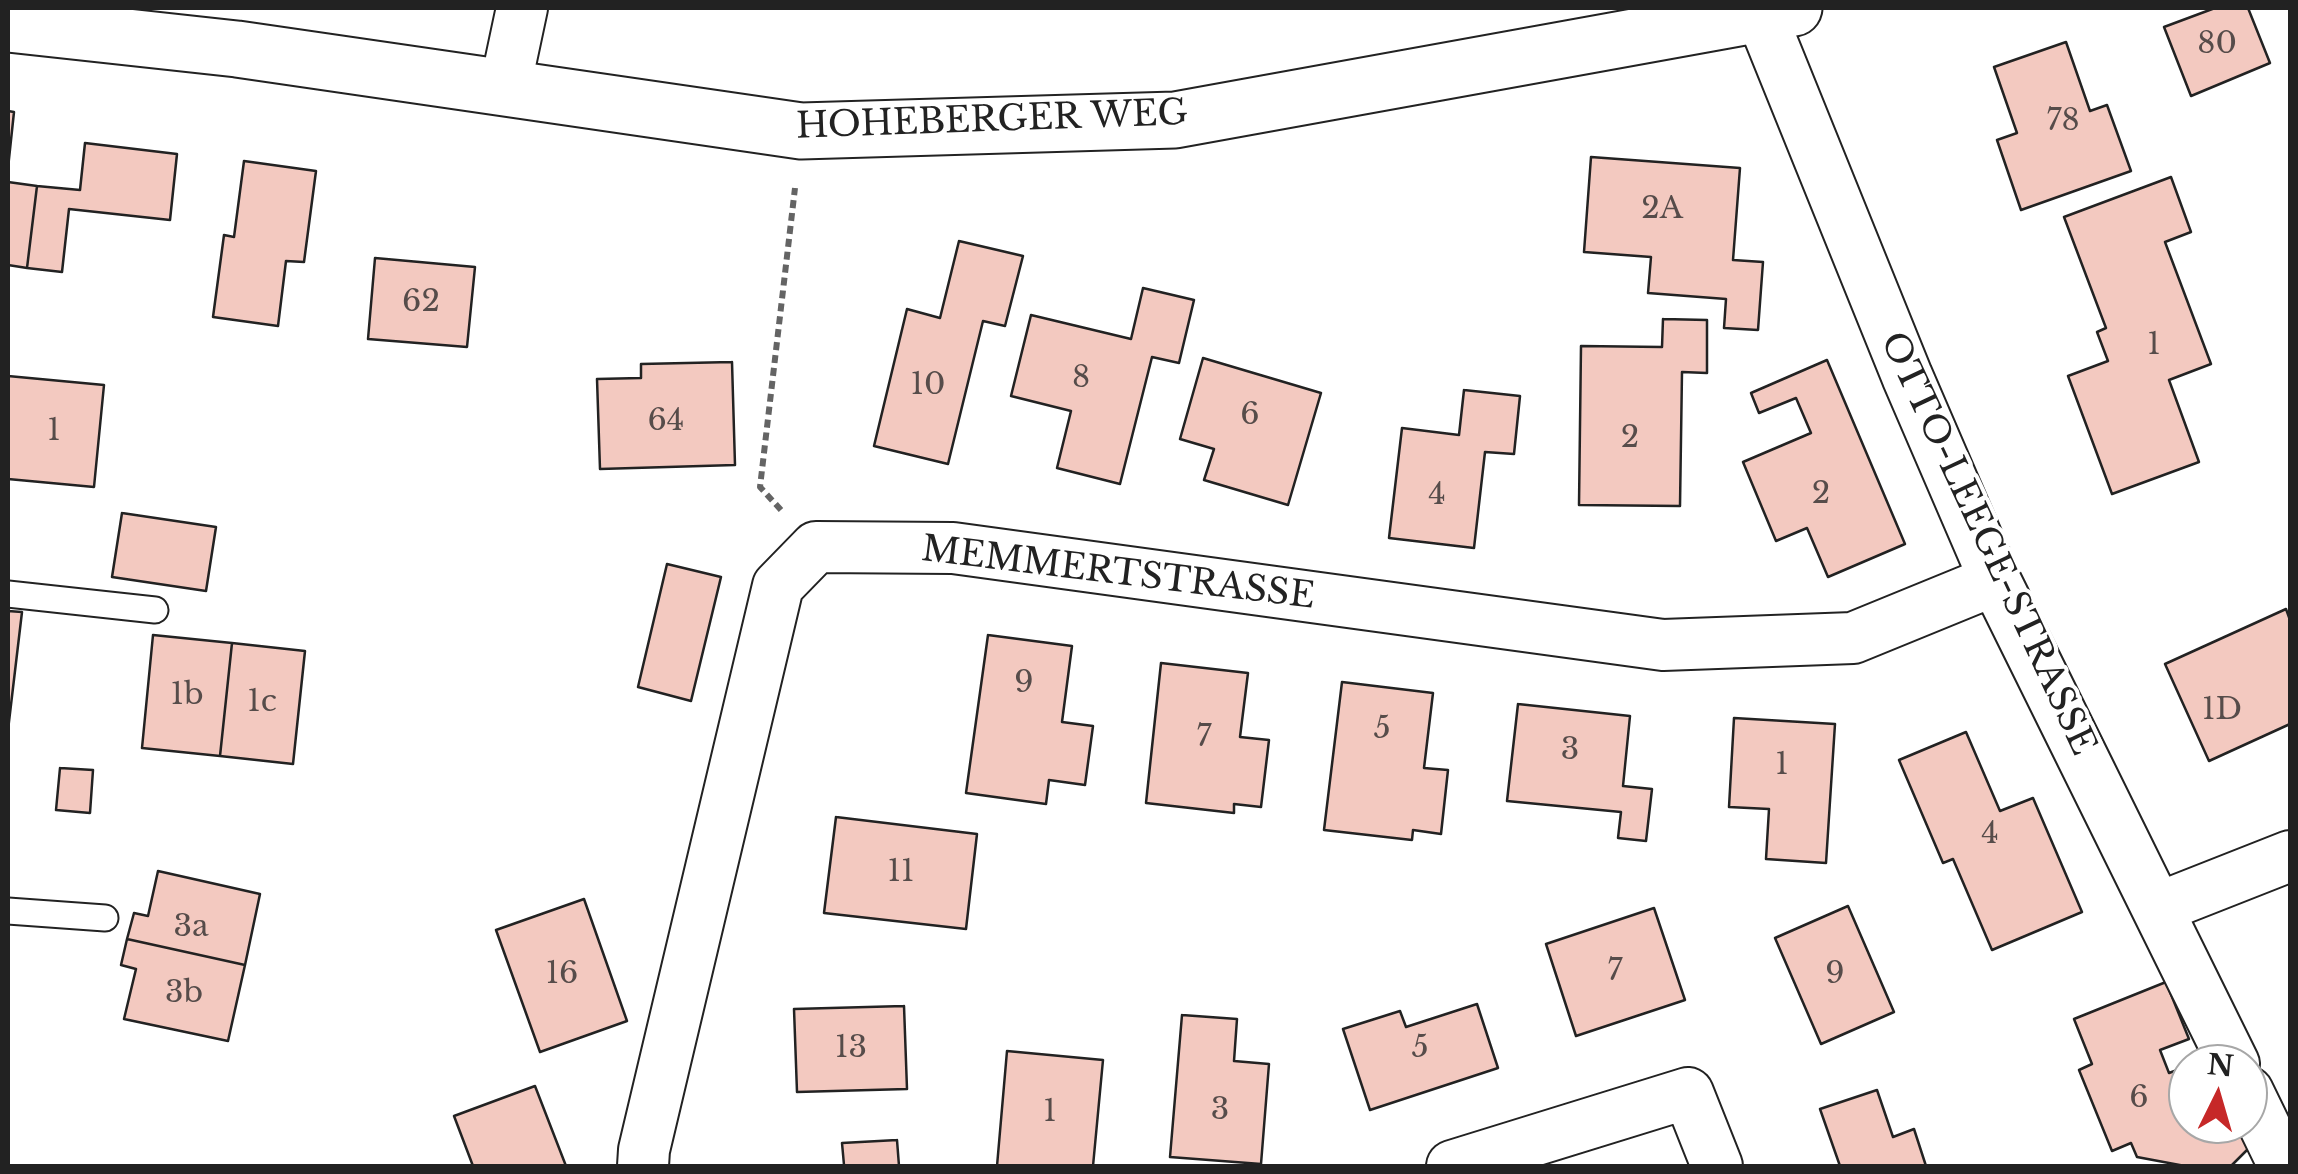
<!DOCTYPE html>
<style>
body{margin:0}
#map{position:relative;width:2298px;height:1174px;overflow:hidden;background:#fff;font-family:"Libre Baskerville",serif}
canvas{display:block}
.frame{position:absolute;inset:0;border:10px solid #222;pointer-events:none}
.north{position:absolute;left:2168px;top:1044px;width:100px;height:100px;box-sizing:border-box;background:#fff;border:2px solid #a7a7a7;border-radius:50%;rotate:5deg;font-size:28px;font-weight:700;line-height:40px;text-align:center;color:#222}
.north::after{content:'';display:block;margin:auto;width:35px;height:45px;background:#c62828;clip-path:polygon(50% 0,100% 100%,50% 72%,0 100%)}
</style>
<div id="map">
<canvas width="2298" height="1174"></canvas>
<div class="frame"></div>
<div class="north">N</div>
</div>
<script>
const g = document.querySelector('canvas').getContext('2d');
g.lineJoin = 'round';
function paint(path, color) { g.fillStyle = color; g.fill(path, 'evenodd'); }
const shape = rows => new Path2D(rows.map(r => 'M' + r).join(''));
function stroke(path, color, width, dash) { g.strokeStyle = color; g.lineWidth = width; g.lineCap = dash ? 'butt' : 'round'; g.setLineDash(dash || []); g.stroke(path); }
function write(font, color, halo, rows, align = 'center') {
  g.font = font + ' "Libre Baskerville",serif'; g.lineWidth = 8; g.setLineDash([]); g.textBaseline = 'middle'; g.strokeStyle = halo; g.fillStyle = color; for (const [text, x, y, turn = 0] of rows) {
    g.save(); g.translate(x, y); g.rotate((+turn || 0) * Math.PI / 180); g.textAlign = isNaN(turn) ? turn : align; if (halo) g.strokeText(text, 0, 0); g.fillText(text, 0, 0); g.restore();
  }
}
const building = shape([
 [2215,8,2248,8,2270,63,2191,96,2164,27,2215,8],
 [2066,42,2090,111,2107,105,2131,171,2021,210,1997,140,2017,133,1994,67,2066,42],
 [8,111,14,112,8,168,8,111],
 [85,143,177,154,170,220,69,209,62,272,27,268,37,186,80,190,85,143],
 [1591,157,1740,168,1733,260,1763,262,1758,330,1724,328,1726,299,1648,293,1651,257,1584,252,1591,157],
 [244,161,316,171,304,262,286,261,278,326,213,317,224,235,234,237,244,161],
 [2171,177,2191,232,2165,242,2211,364,2169,380,2199,462,2112,494,2068,376,2108,361,2097,332,2106,328,2064,217,2171,177],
 [8,182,37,186,27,268,8,265,8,182],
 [959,241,1023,256,1005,326,983,321,948,464,874,446,907,309,940,318,959,241],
 [375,258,475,267,467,347,368,339,375,258],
 [1143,288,1194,300,1179,363,1152,357,1120,484,1057,468,1071,411,1011,396,1031,315,1131,339,1143,288],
 [1663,319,1707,320,1707,373,1682,372,1680,506,1579,505,1581,346,1662,347,1663,319],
 [1203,358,1321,393,1288,505,1204,480,1214,449,1180,439,1203,358],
 [1827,360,1905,544,1828,577,1807,528,1776,541,1743,462,1811,433,1796,398,1759,413,1751,393,1827,360],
 [732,362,735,465,600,469,597,379,641,378,641,364,732,362],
 [8,376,104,385,94,487,8,479,8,376],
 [1464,390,1520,396,1514,454,1485,452,1474,548,1389,538,1402,428,1459,435,1464,390],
 [122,513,216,527,206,591,112,577,122,513],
 [667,564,721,577,691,701,638,687,667,564],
 [2286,609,2290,620,2290,724,2209,761,2165,664,2286,609],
 [8,611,22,612,8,730,8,611],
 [153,635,232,643,220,756,142,748,153,635],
 [988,635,1072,646,1062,722,1093,726,1085,785,1049,780,1046,804,966,793,988,635],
 [232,643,305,651,293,764,220,756,232,643],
 [1161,663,1248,673,1240,737,1269,740,1261,807,1234,804,1234,813,1146,803,1161,663],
 [1342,682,1433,693,1424,768,1448,770,1441,834,1413,830,1412,840,1324,830,1342,682],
 [1518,704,1630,716,1623,786,1652,789,1646,841,1618,838,1621,812,1507,801,1518,704],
 [1734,718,1835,724,1826,863,1766,859,1769,809,1729,807,1734,718],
 [1966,732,2000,811,2033,798,2082,912,1992,950,1953,859,1943,863,1899,760,1966,732],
 [60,768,93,770,90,813,56,810,60,768],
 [836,817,977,834,966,929,824,913,836,817],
 [158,871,260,894,245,965,127,939,134,913,148,916,158,871],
 [584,899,627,1021,540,1052,496,930,584,899],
 [1848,906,1894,1012,1821,1044,1775,938,1848,906],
 [1654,908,1685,1000,1576,1036,1546,944,1654,908],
 [127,939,245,965,228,1041,124,1019,136,969,121,965,127,939],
 [2166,982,2189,1039,2160,1050,2169,1073,2188,1066,2188,1124,2245,1124,2253,1144,2231,1166,2185,1166,2137,1157,2131,1143,2112,1151,2079,1070,2092,1064,2074,1019,2166,982],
 [1477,1004,1498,1068,1370,1110,1343,1029,1400,1011,1406,1027,1477,1004],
 [904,1006,907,1089,797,1092,794,1009,904,1006],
 [1182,1015,1237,1019,1234,1061,1269,1064,1261,1164,1170,1157,1182,1015],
 [1007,1051,1103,1060,1093,1166,997,1166,1007,1051],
 [535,1086,566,1166,473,1166,454,1116,535,1086],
 [1877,1090,1893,1137,1914,1129,1926,1166,1840,1166,1820,1109,1877,1090],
 [897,1140,899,1166,818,1166,844,1165,842,1143,897,1140]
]);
const path = shape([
 [781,510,760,487,795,188]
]);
const lane = shape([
 [8,594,155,610],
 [8,911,105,918]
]);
const street = shape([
 [1761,15,1907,376,1995,580,2234,1064],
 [505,88,522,8],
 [2158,908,2290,856],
 [2248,1092,2284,1166],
 [643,1166,644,1150,778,586,816,547,953,548,1663,645,1853,638,1995,580],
 [1452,1166,1688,1093,1717,1166]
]);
const secondary = shape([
 [8,24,237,49,801,131,1175,120,1794,8]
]);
const numberNames = [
 ["80",2217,45],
 ["78",2063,122],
 ["2A",1662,210],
 ["62",421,303],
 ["1",2154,346],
 ["8",1081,379],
 ["10",928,386],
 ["6",1250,416],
 ["64",666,422],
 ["1",54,432],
 ["2",1630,439],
 ["2",1821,495],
 ["4",1437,496],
 ["9",1024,684],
 ["1b",187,696],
 ["1c",262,703],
 ["1D",2222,711],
 ["5",1382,730],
 ["7",1204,738],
 ["3",1570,751],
 ["1",1782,766],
 ["4",1990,835],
 ["11",901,873],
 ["3a",191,928],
 ["7",1615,972],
 ["16",562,975],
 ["9",1835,975],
 ["3b",184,994],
 ["13",851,1049],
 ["5",1420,1049],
 ["6",2139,1099],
 ["3",1220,1111],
 ["1",1050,1113]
];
const streetNames = [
 ["HOHEBERGER WEG",992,121,-2],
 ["OTTO-LEEGE-STRASSE",1987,544,65],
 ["MEMMERTSTRASSE",1118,574,7]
];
paint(building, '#f3c9c0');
stroke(building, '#222', 2.5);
stroke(lane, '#222', 29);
stroke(street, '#222', 54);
stroke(secondary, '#222', 59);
stroke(path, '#646464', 6, [8, 5]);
stroke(lane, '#fff', 25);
stroke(street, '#fff', 50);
stroke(secondary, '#fff', 55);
write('30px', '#564c4a', null, numberNames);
write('35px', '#222', '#fff', streetNames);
</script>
